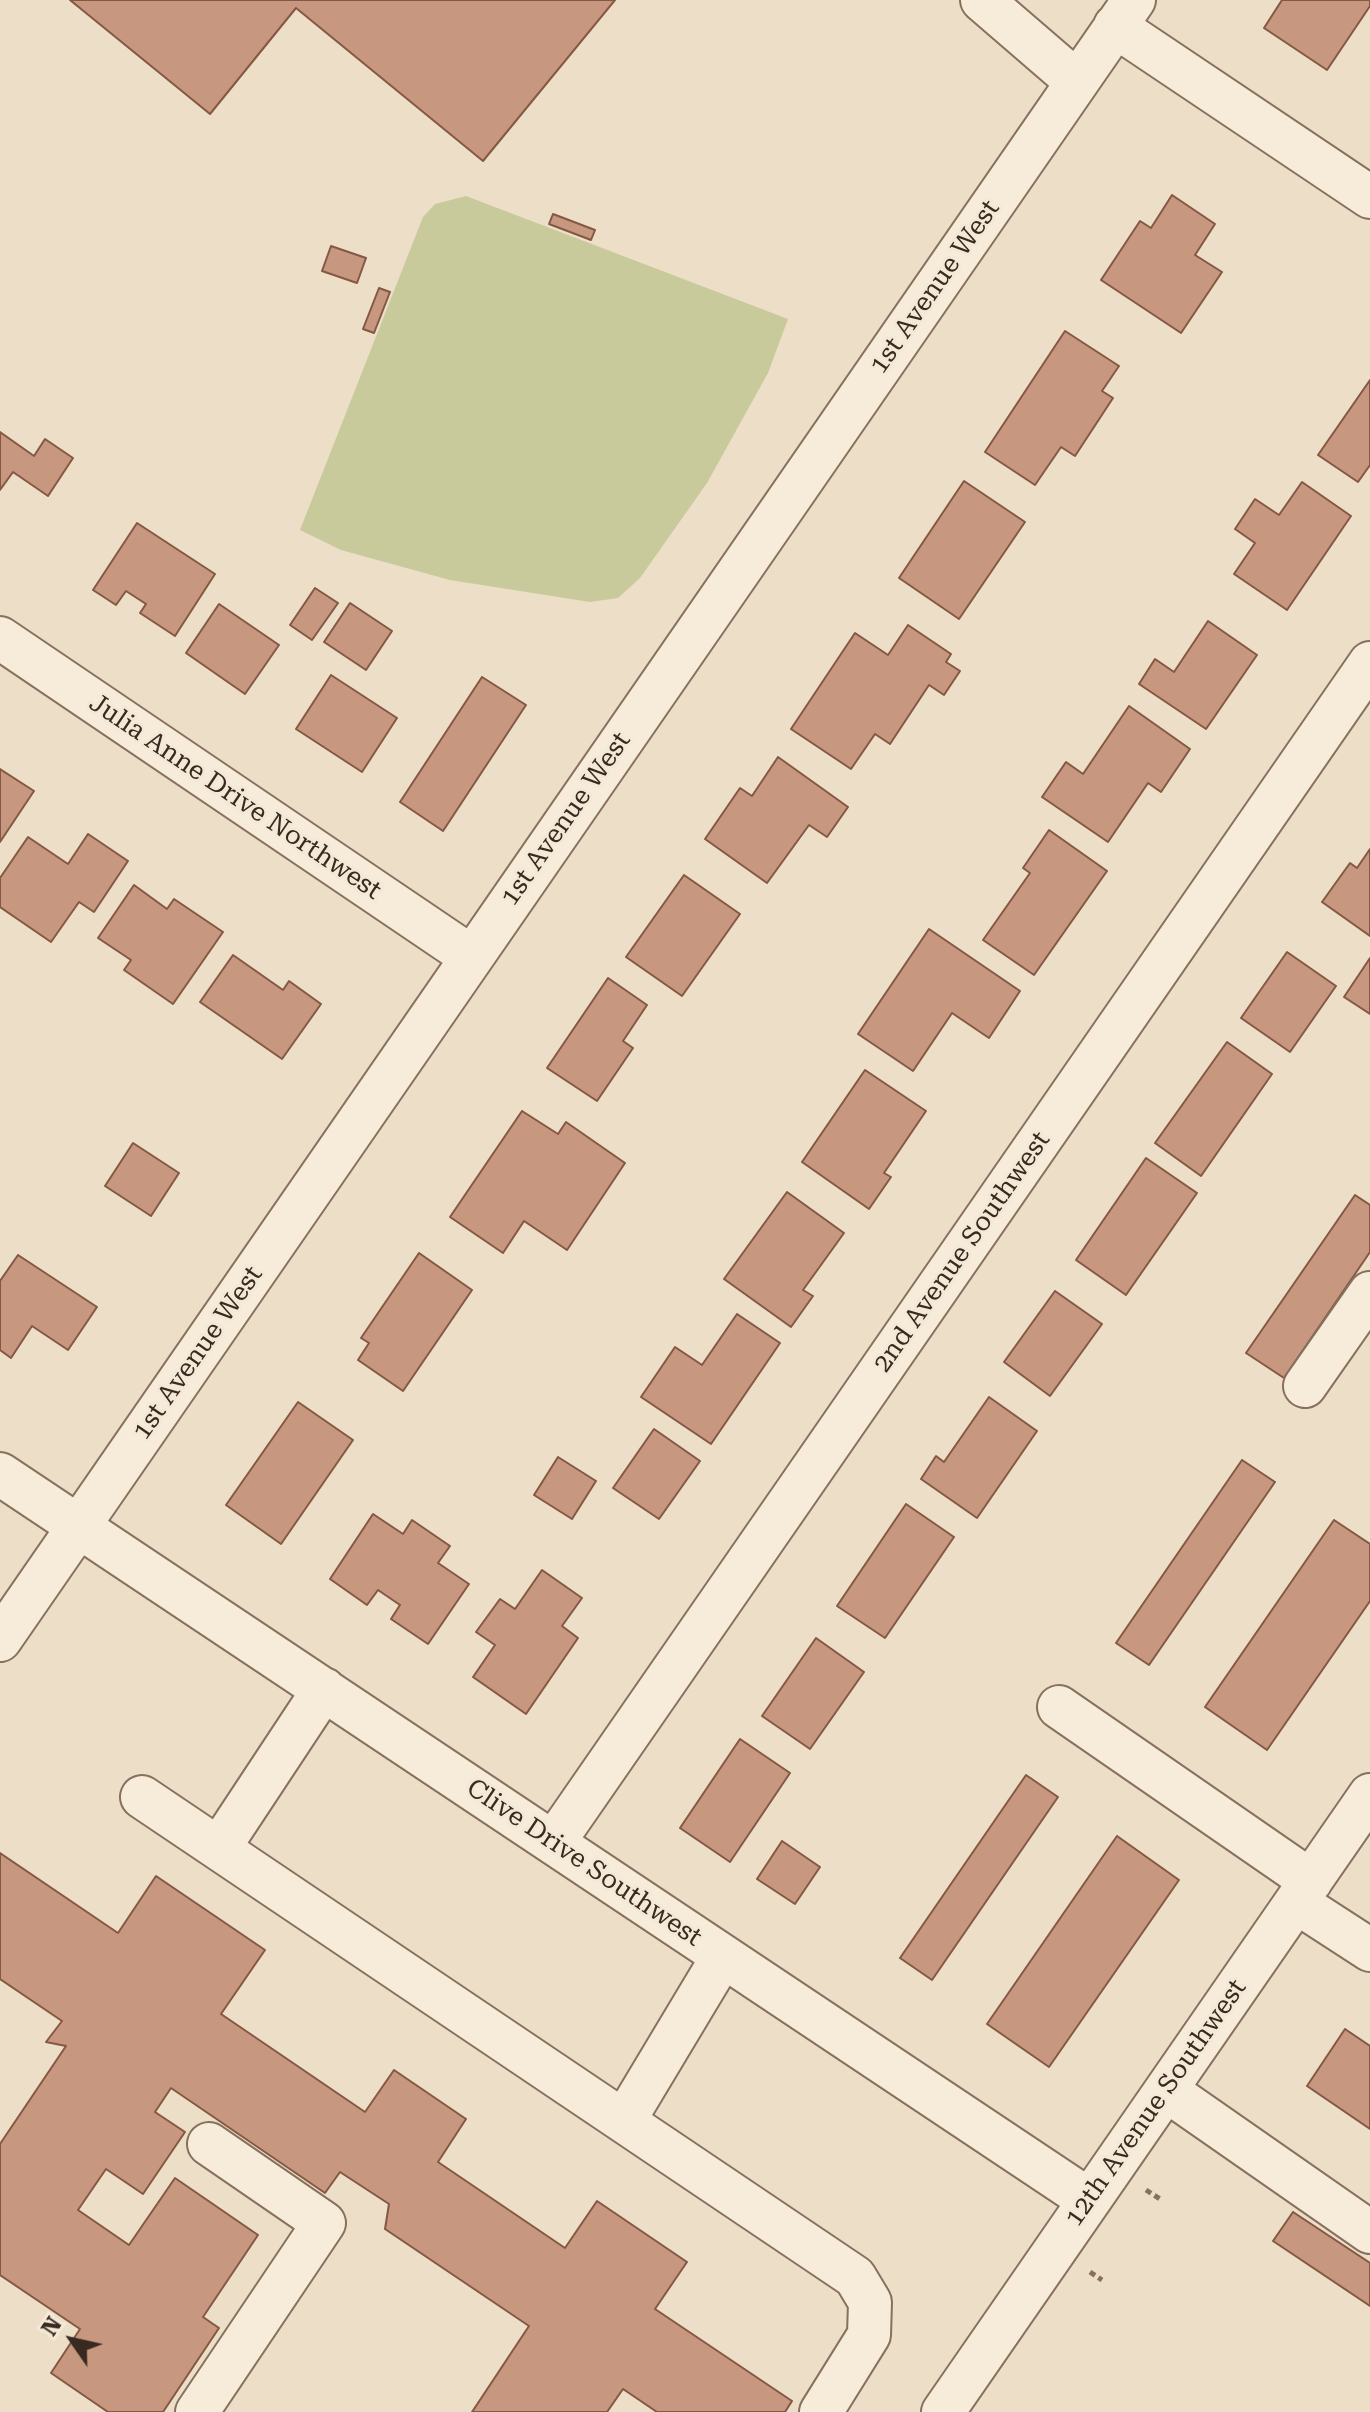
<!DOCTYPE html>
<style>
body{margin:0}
#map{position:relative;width:1370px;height:2412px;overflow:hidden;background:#ecdec7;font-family:"Roboto Serif",serif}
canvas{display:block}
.north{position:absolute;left:32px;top:2300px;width:80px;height:80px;-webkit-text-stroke:6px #f4e9d6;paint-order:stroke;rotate:304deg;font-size:22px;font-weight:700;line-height:32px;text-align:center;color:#382a20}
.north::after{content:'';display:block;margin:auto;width:28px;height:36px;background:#382a20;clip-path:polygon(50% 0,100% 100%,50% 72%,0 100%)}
</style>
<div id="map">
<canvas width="1370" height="2412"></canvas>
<div class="north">N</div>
</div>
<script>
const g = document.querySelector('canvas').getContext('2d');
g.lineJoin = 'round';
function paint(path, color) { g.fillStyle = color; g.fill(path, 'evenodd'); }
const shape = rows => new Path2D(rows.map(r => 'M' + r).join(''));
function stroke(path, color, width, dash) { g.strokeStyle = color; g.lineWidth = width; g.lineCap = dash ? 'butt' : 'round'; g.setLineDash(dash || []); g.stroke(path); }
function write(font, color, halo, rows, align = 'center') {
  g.font = font + ' "Roboto Serif",serif'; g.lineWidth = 6; g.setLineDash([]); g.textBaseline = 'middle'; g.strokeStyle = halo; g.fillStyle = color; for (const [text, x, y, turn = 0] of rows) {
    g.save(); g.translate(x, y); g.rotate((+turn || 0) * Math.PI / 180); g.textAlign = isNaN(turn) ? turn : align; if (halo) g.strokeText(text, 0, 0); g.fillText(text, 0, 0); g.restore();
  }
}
const green = shape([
 [466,196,788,319,768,373,707,483,640,578,618,598,590,602,450,580,341,550,300,530,423,217,435,204]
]);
const building = shape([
 [70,0,615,0,483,161,296,8,210,114,70,0],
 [1282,0,1370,0,1370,6,1327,70,1264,28,1282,0],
 [1172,195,1215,224,1195,255,1222,272,1181,333,1101,280,1140,221,1151,228,1172,195],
 [553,214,595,230,591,240,549,224,553,214],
 [331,246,366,258,357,283,322,271,331,246],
 [379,288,390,292,374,333,363,329,379,288],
 [1065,331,1119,366,1102,391,1113,398,1075,456,1061,447,1035,485,985,452,1065,331],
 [1370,380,1370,465,1358,482,1318,455,1370,380],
 [0,432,34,456,45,439,73,458,48,496,13,472,0,490,0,432],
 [964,481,1025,522,959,619,899,578,964,481],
 [1302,482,1351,516,1287,610,1234,574,1255,543,1235,529,1255,499,1279,515,1302,482],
 [137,523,215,574,175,636,140,613,146,604,126,591,116,605,93,590,137,523],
 [315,588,338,603,312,640,290,625,315,588],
 [350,603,392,631,366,670,324,642,350,603],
 [219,604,279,645,245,694,186,653,219,604],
 [1208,621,1257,655,1206,729,1139,684,1155,659,1174,672,1208,621],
 [908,625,951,654,946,662,960,671,944,695,929,685,890,744,875,734,851,769,791,729,855,633,888,655,908,625],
 [331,675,397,718,362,772,296,729,331,675],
 [482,677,526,705,443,831,400,802,482,677],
 [1129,706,1190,749,1161,792,1148,783,1108,842,1042,797,1066,762,1083,774,1129,706],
 [778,757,848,807,827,837,809,825,767,883,705,839,740,788,752,796,778,757],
 [0,769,34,791,0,842,0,769],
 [1049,830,1107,871,1034,975,983,940,1030,873,1023,868,1049,830],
 [88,834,128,861,94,912,79,902,51,942,0,907,0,878,28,837,68,864,88,834],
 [1370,849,1370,936,1322,902,1350,863,1357,868,1370,849],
 [684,875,740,914,682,996,626,957,684,875],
 [134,885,167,909,174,899,223,932,173,1004,124,970,131,960,98,938,134,885],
 [929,929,1020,991,989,1038,952,1013,913,1071,858,1034,929,929],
 [1287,952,1336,986,1290,1052,1241,1018,1287,952],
 [233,955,283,990,289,981,321,1004,282,1059,200,1002,233,955],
 [1370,958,1370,1014,1344,997,1370,958],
 [608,978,647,1005,623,1041,633,1048,597,1101,547,1068,608,978],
 [1227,1042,1272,1074,1201,1176,1155,1143,1227,1042],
 [865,1070,926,1111,884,1173,891,1177,869,1209,802,1162,865,1070],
 [522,1111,558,1134,566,1122,625,1163,567,1250,524,1221,503,1253,450,1217,522,1111],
 [133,1143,179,1173,151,1216,105,1186,133,1143],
 [1146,1158,1197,1193,1126,1295,1076,1260,1146,1158],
 [787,1192,844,1233,803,1290,813,1296,791,1327,724,1279,787,1192],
 [1355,1195,1370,1205,1370,1252,1284,1378,1246,1353,1355,1195],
 [419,1253,472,1290,403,1391,358,1360,369,1343,361,1338,419,1253],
 [18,1255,97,1307,68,1350,32,1326,11,1358,0,1350,0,1281,18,1255],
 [1055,1291,1102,1324,1050,1396,1004,1362,1055,1291],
 [737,1314,780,1343,711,1444,641,1397,675,1347,702,1365,737,1314],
 [989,1397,1037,1431,977,1518,921,1479,936,1456,944,1462,989,1397],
 [298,1402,353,1440,281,1544,226,1505,298,1402],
 [654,1429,700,1461,659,1519,613,1488,654,1429],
 [558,1457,596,1481,572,1519,534,1495,558,1457],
 [1242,1460,1275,1482,1149,1665,1116,1643,1242,1460],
 [906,1504,954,1537,885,1638,837,1606,906,1504],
 [373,1514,403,1534,412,1520,450,1546,438,1563,469,1584,428,1644,391,1619,400,1605,378,1590,367,1605,330,1579,373,1514],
 [1334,1520,1370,1544,1370,1601,1267,1750,1205,1707,1334,1520],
 [542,1570,582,1598,562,1626,578,1638,526,1714,473,1677,495,1645,476,1632,500,1599,515,1609,542,1570],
 [816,1638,864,1672,810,1749,762,1716,816,1638],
 [740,1739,790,1773,730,1862,680,1828,740,1739],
 [1026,1775,1058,1797,932,1980,900,1958,1026,1775],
 [1117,1836,1179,1880,1049,2067,987,2024,1117,1836],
 [782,1841,820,1867,795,1904,757,1879,782,1841],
 [0,1853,118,1933,156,1876,265,1950,221,2014,365,2112,394,2070,466,2119,438,2162,565,2248,597,2201,687,2262,655,2309,792,2401,785,2412,657,2412,623,2389,607,2412,472,2412,529,2326,385,2229,389,2204,340,2172,325,2193,171,2088,155,2112,185,2132,143,2194,106,2169,78,2210,129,2245,175,2178,258,2235,203,2317,219,2328,163,2412,108,2412,51,2373,80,2329,0,2275,0,2144,66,2046,46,2042,62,2021,0,1979,0,1853],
 [1345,2029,1370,2046,1370,2129,1307,2086,1345,2029],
 [1293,2212,1370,2263,1370,2306,1273,2241,1293,2212]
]);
const path = shape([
 [1146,2190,1160,2199],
 [1090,2272,1102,2280]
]);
const minor = shape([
 [982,0,1077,82],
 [1115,26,1370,197],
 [0,638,470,956],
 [1305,1386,1370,1293],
 [0,1474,1089,2200],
 [0,1640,1134,0],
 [1059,1707,1311,1881],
 [142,1797,855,2277,870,2302,869,2335,821,2412],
 [554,1842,1370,663],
 [219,1848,324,1689],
 [1296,1902,1370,1950],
 [1166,2090,1370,2232],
 [624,2121,723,1956],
 [197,2412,324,2223,209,2144],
 [943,2412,1370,1795]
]);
const streetNames = [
 ["1st Avenue West",935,287,-55],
 ["Julia Anne Drive Northwest",235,797,34],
 ["1st Avenue West",566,819,-55],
 ["2nd Avenue Southwest",962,1252,-55],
 ["1st Avenue West",198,1353,-55],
 ["Clive Drive Southwest",584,1863,34],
 ["12th Avenue Southwest",1156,2103,-55]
];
paint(green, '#c9ca9b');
paint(building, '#c8977f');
stroke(building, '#855844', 2);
stroke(minor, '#87705d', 46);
stroke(path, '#87705d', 5, [6, 4]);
stroke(minor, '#f7ecda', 42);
write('26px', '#382a20', '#f4e9d6', streetNames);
</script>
